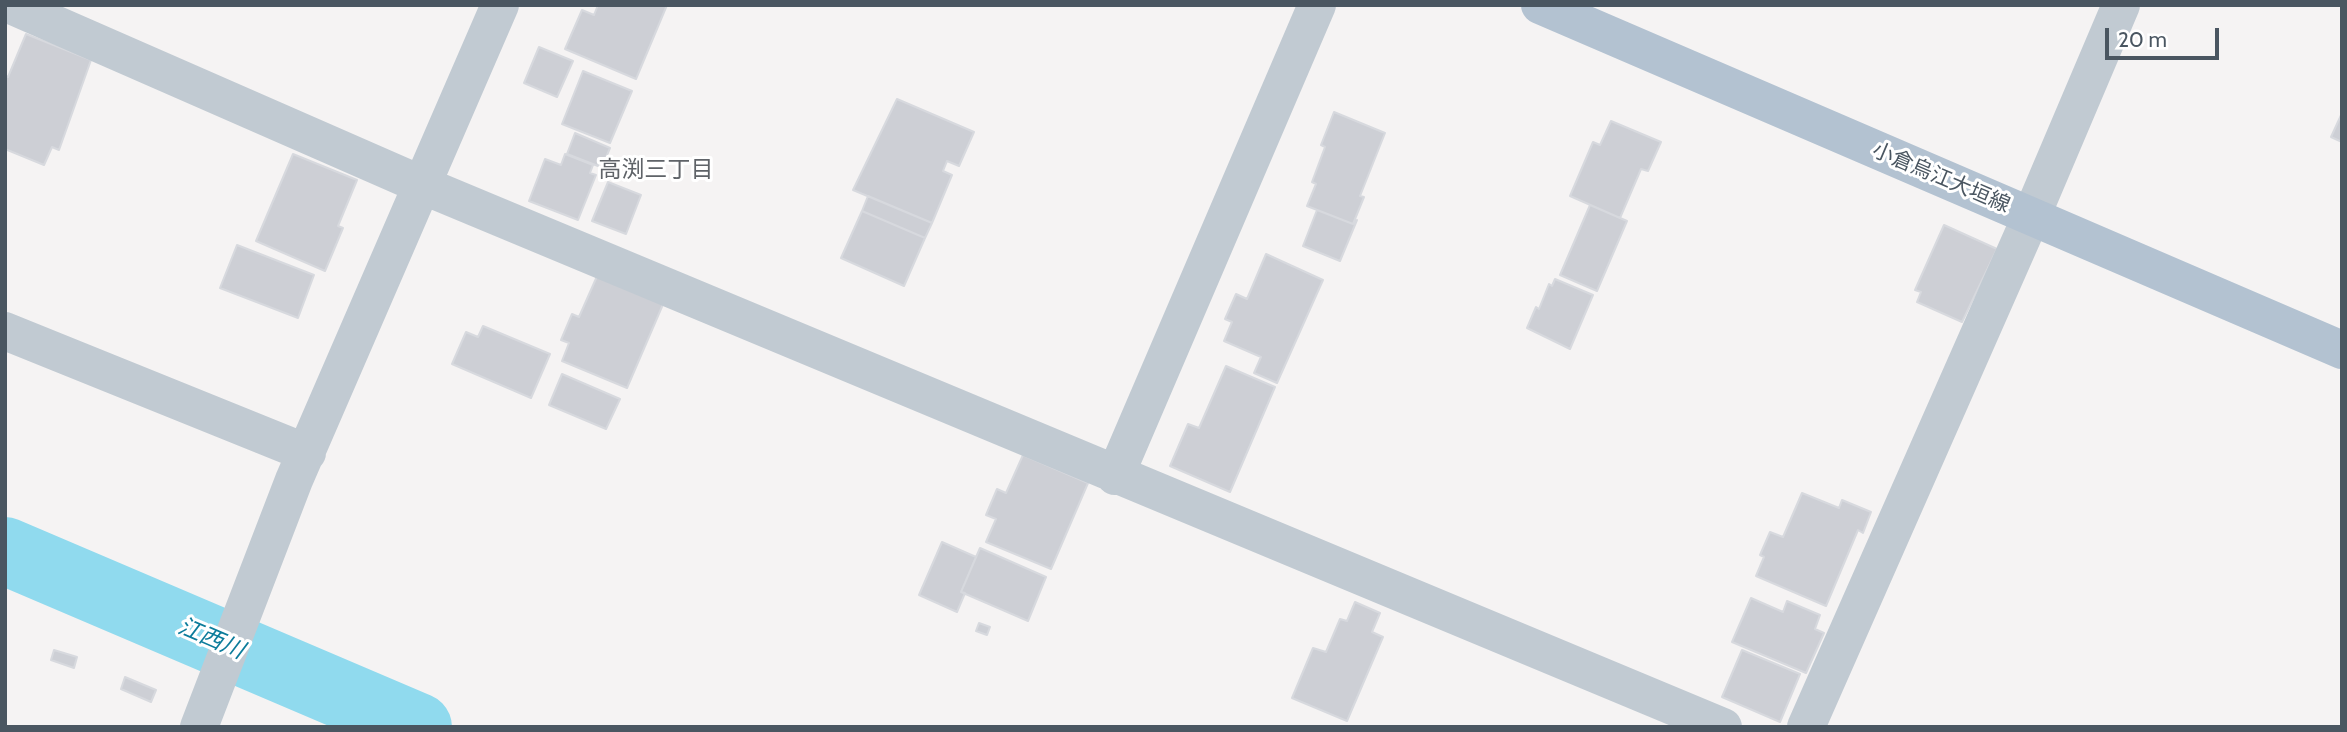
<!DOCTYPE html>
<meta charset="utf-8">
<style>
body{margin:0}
#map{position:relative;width:2347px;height:732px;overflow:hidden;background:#f5f3f3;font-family:Cabin,sans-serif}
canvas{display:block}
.frame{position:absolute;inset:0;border:7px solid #4a5661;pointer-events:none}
.scale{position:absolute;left:2105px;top:28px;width:114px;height:32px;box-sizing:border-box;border:4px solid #4a5661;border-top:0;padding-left:9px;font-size:21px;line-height:24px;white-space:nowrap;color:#4a5661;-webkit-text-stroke:5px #fff;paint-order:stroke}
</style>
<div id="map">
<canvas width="2347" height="732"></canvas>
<div class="frame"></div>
<div class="scale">20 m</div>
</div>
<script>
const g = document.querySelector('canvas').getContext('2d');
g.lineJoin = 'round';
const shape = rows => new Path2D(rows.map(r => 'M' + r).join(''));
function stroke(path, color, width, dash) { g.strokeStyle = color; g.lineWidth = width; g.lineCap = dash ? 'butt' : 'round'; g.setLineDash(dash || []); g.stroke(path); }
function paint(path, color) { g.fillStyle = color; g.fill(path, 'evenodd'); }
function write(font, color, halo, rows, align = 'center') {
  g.font = font + ' Cabin,"Noto Sans JP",sans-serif'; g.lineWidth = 6; g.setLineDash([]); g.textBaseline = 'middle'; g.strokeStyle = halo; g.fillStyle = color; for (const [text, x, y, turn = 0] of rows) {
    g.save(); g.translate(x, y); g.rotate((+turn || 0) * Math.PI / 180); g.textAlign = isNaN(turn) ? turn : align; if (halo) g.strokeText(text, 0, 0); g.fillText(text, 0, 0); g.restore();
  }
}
const river = shape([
 [5,551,418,727]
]);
const building = shape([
 [598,5,667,5,636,79,565,49,582,10,594,15,598,5],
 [26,34,91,60,59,150,52,147,44,165,5,149,5,76,8,77,26,34],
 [539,47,573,61,557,97,524,83,539,47],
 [583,71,632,91,610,143,562,124,583,71],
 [897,99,974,132,959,166,947,161,943,171,952,175,932,223,853,190,897,99],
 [1334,112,1385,133,1360,196,1364,197,1353,224,1307,206,1316,184,1312,182,1325,147,1321,145,1334,112],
 [2342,113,2342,142,2331,137,2342,113],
 [1611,121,1661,142,1648,171,1641,169,1620,218,1570,196,1593,142,1600,145,1611,121],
 [575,133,610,148,605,160,600,158,598,166,567,154,575,133],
 [293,154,357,180,338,226,343,228,325,271,256,241,293,154],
 [565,154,593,165,590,173,596,175,578,220,529,201,545,159,561,165,565,154],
 [608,182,641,195,626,234,592,221,608,182],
 [868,196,932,223,925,238,862,211,868,196],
 [1590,205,1627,221,1597,291,1560,275,1590,205],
 [1317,210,1353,224,1357,220,1340,261,1303,246,1317,210],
 [862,211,925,238,904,286,841,258,862,211],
 [1944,225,1997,249,1962,322,1917,302,1921,292,1915,290,1944,225],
 [237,245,314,275,298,318,220,288,237,245],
 [1266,254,1323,280,1277,383,1254,373,1261,357,1224,341,1232,322,1225,319,1236,294,1247,299,1266,254],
 [598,274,664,302,627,388,562,361,569,343,561,340,572,314,579,317,598,274],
 [1555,279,1593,295,1570,349,1527,328,1536,307,1539,309,1549,284,1552,286,1555,279],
 [483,326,550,354,531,398,452,364,466,332,478,337,483,326],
 [1226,366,1275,387,1230,492,1170,466,1188,424,1199,428,1226,366],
 [562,374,620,399,606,429,549,405,562,374],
 [1023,455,1088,483,1051,569,986,542,996,519,986,515,997,489,1006,493,1023,455],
 [1802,493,1839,508,1842,500,1871,512,1863,533,1858,530,1826,606,1756,576,1764,557,1760,555,1770,532,1783,537,1802,493],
 [942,542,976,557,961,592,965,593,957,612,919,595,942,542],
 [980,548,1046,577,1028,621,961,592,980,548],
 [1751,598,1783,612,1787,601,1820,615,1815,629,1824,633,1806,673,1732,642,1751,598],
 [1355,602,1380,613,1372,632,1383,637,1347,721,1292,698,1313,648,1326,652,1340,619,1347,621,1355,602],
 [979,623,990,627,987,635,976,631,979,623],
 [54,650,77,657,74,668,51,660,54,650],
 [1742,650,1800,674,1780,722,1722,697,1742,650],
 [125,677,156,690,151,702,121,689,125,677]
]);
const minor = shape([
 [11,5,422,185,1723,727],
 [5,331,307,453],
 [1115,476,1317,5],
 [199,727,294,480,500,5],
 [1806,727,2031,217,2121,5]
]);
const major = shape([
 [1540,5,2342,350]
]);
const streetNames = [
 ["小倉烏江大垣線",1941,178,23]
];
const neighbourhoodNames = [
 ["高渕三丁目",656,170]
];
const waterNames = [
 ["江西川",211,639,23]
];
stroke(river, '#90daee', 68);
paint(building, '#cdcfd5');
stroke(building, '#d7d9de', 2);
stroke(minor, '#c1cad2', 38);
stroke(major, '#b3c2d1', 38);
write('21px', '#4a5661', '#fff', streetNames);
write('23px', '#5f6368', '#fff', neighbourhoodNames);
write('italic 23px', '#0c7c9b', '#fff', waterNames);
</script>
